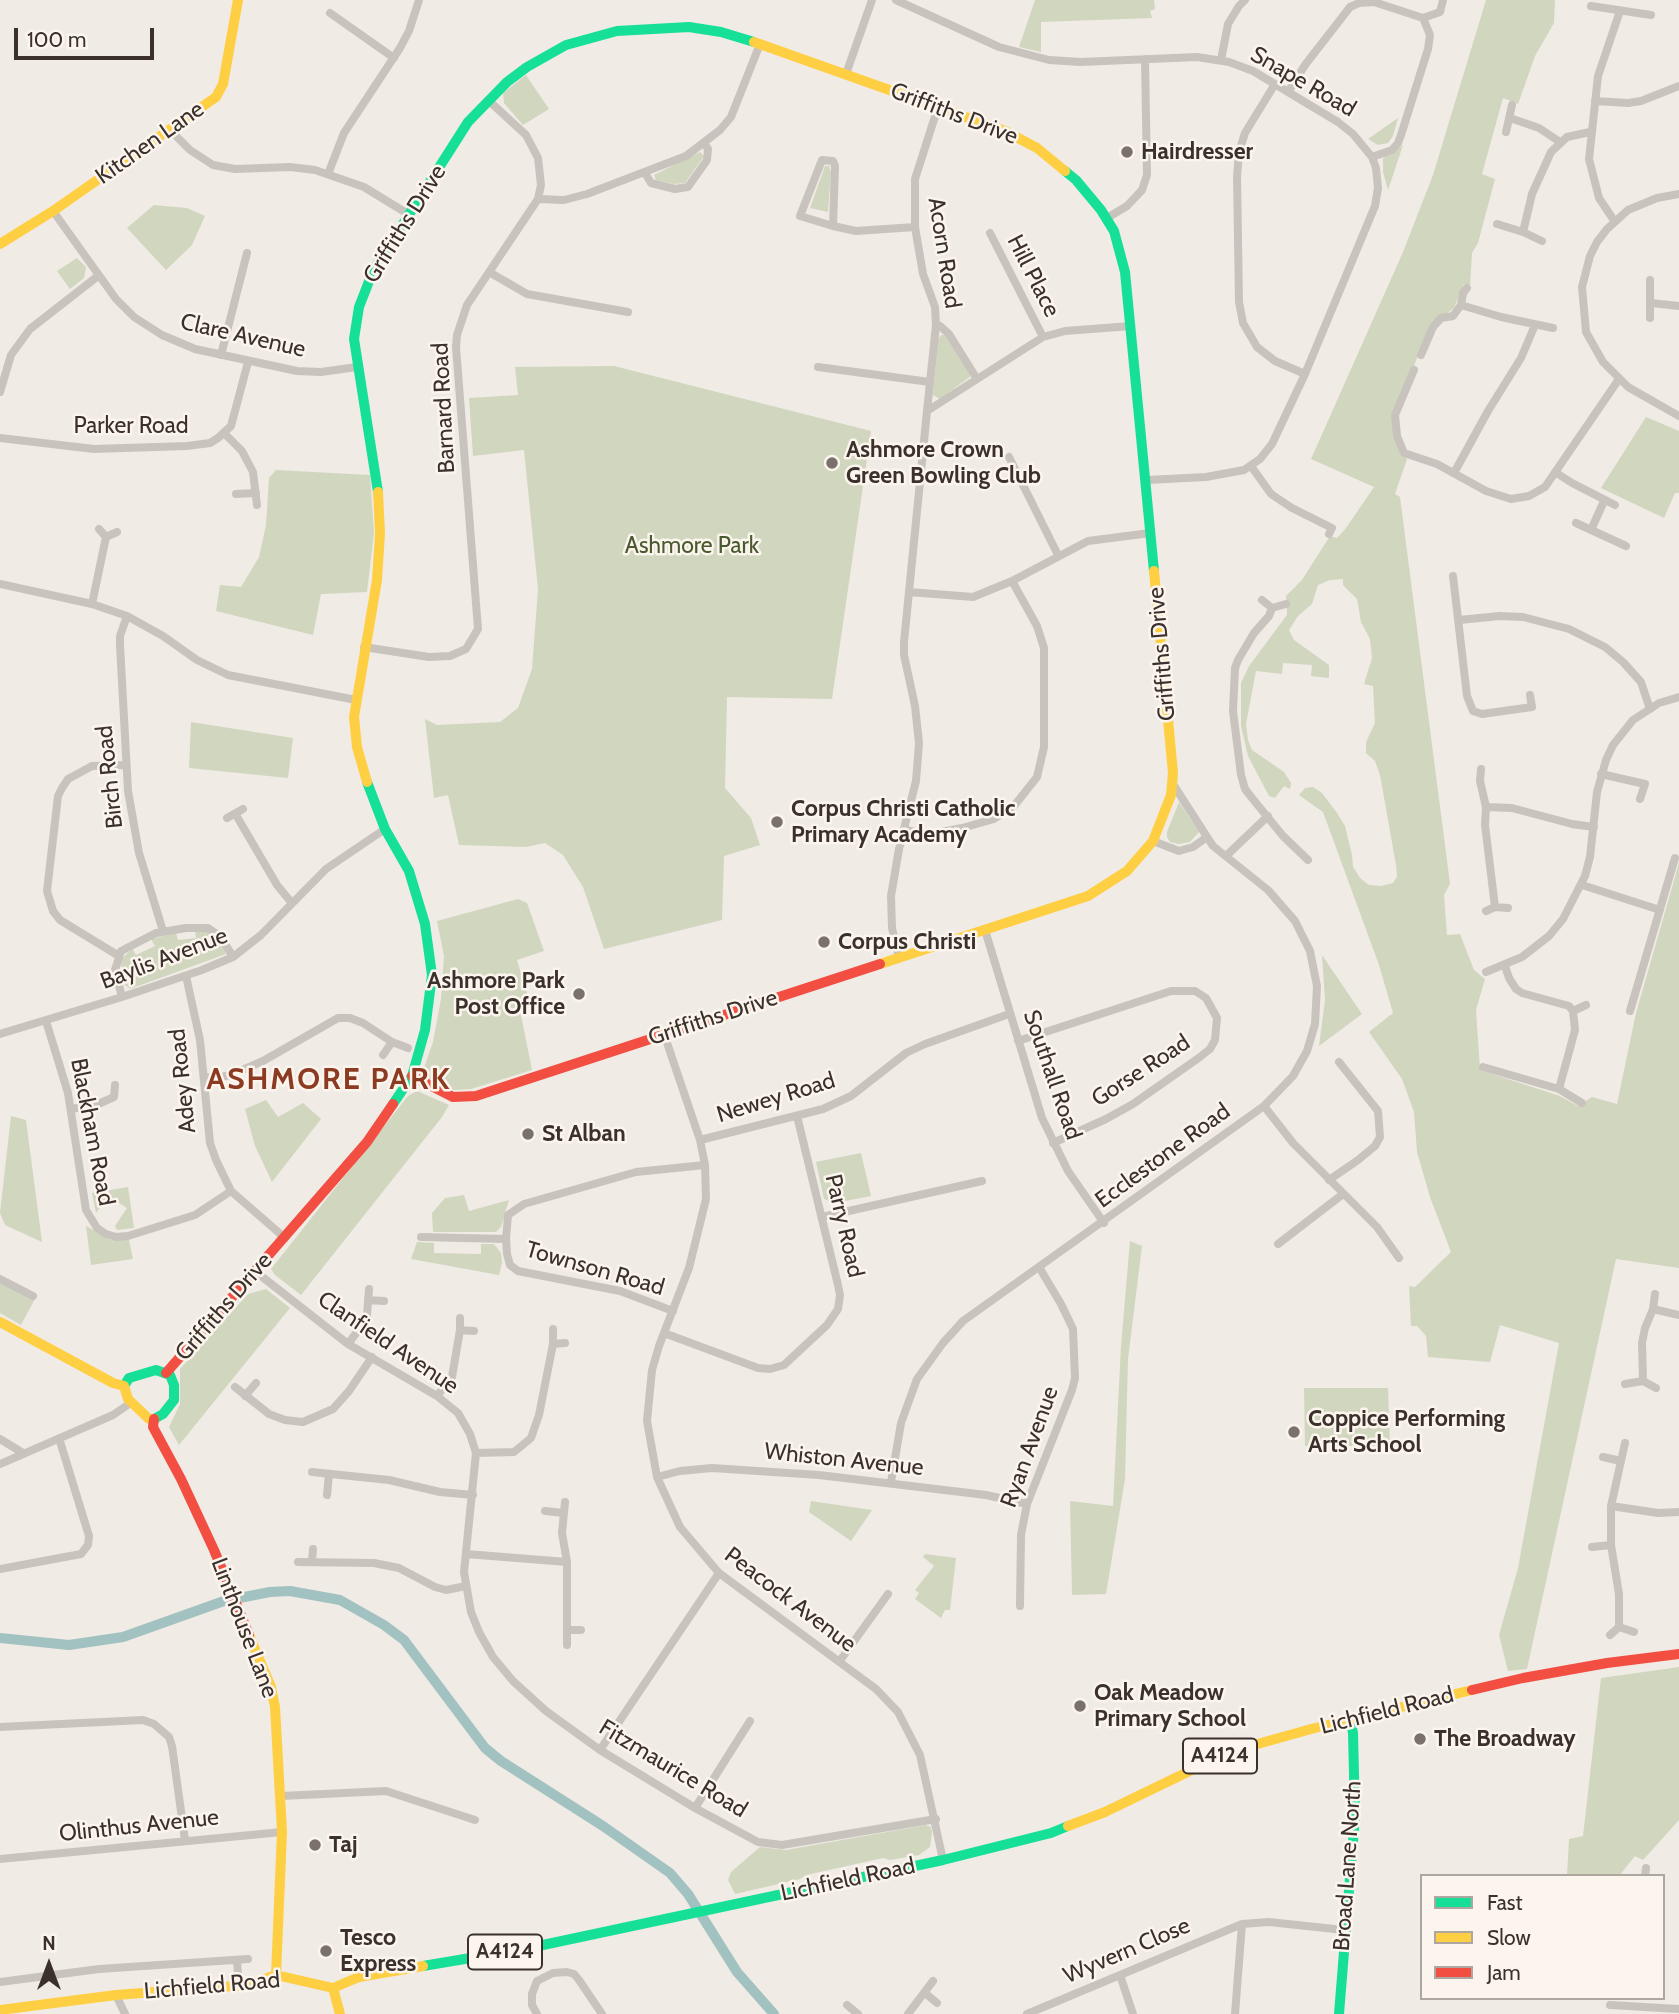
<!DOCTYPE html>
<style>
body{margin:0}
#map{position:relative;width:1679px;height:2014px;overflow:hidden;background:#f0ebe5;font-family:Cabin,sans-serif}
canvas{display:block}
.legend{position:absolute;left:1420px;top:1874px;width:245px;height:126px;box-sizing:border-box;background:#fbf5ee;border:2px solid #aea6a0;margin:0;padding:9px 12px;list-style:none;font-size:21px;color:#3b302b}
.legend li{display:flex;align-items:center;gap:14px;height:35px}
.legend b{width:35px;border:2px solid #aea6a0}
.north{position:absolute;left:14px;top:1930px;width:70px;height:70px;-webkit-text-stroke:5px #fbf5ee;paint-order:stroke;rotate:0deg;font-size:19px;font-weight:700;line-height:28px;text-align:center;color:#3b302b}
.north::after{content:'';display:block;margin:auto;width:24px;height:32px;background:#3b302b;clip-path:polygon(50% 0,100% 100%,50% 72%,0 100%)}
.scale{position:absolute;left:14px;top:28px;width:140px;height:32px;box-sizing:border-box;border:4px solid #3b302b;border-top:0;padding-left:9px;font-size:21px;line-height:24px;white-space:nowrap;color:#3b302b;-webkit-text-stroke:5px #fbf5ee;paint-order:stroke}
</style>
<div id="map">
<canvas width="1679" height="2014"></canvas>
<ul class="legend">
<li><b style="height:9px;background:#16e098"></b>Fast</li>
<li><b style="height:9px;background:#ffcf43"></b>Slow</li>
<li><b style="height:9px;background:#f24e42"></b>Jam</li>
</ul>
<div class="north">N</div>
<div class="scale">100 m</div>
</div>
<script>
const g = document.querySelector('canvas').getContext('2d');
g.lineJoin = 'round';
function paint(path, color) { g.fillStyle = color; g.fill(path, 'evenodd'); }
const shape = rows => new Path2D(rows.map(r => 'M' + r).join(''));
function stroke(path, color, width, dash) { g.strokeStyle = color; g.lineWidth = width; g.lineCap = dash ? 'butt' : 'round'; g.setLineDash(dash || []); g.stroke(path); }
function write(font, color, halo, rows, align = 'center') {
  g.font = font + ' Cabin,sans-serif'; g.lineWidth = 5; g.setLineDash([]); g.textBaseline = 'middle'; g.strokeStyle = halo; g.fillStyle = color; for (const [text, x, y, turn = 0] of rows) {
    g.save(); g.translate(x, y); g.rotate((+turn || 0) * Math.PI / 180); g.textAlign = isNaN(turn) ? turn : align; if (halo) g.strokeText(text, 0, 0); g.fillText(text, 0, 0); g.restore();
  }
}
const green = shape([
 [1035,0,1154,0,1155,9,1150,11,1152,18,1041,22,1041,52,1019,47],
 [1486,0,1555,0,1554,23,1535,56,1518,104,1503,98,1482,174,1495,179,1478,243,1472,253,1470,287,1464,284,1454,308,1431,325,1392,418,1400,452,1407,459,1395,494,1400,497,1450,884,1444,895,1447,935,1460,934,1474,970,1485,979,1476,1010,1480,1070,1560,1096,1578,1106,1592,1097,1617,1104,1636,1013,1679,863,1679,1268,1616,1259,1527,1669,1508,1671,1499,1635,1518,1568,1559,1343,1500,1325,1490,1362,1428,1357,1426,1336,1417,1326,1411,1326,1409,1286,1415,1287,1451,1252,1430,1197,1417,1152,1414,1112,1402,1079,1369,1032,1393,1013,1379,965,1323,812,1299,795,1305,788,1313,787,1322,793,1337,813,1345,826,1352,855,1353,867,1360,878,1369,885,1381,886,1393,883,1397,877,1396,865,1380,775,1375,761,1366,753,1366,742,1375,723,1373,686,1364,684,1372,658,1370,639,1361,622,1357,599,1343,585,1343,579,1330,580,1318,585,1312,604,1298,616,1289,630,1294,640,1329,665,1329,678,1311,676,1312,665,1283,663,1282,674,1256,671,1246,724,1248,740,1252,750,1284,772,1291,783,1290,789,1284,786,1275,798,1269,796,1248,756,1241,726,1241,683,1249,666,1287,615,1286,596,1302,580,1330,536,1337,538,1346,528,1374,487,1311,459,1403,252,1433,175],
 [526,75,549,109,523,125,504,103,503,93],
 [1398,118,1393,136,1388,143,1378,145,1368,139],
 [1403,145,1388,190,1383,172,1383,158],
 [700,152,704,156,685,183,674,184,656,180,654,175],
 [825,166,829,166,831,173,828,212,810,208],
 [154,205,187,208,205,216,192,245,166,270,127,228],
 [77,258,86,267,84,278,70,289,57,271],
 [941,335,947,335,971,376,940,399,933,395,938,339],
 [614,366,871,431,832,699,727,697,725,788,751,818,760,845,724,856,722,920,604,949,583,887,563,855,545,843,526,847,459,845,448,795,434,798,425,719,437,725,500,722,518,708,532,669,538,589,524,450,473,456,469,398,518,395,515,367],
 [1646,417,1679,431,1679,493,1675,493,1664,518,1601,488],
 [276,470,370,475,374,533,367,592,321,594,313,635,216,611,220,585,241,587,259,557,266,525,269,478],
 [191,722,293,738,288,778,189,768],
 [1179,802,1199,832,1190,842,1179,844,1170,842,1167,837,1167,832],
 [518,899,527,903,544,951,517,960,531,1006,520,1010,532,1070,471,1089,454,1090,424,1076,424,1068,433,1042,441,999,444,956,437,921],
 [195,930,207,931,220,939,226,954,130,989,123,983,121,960,132,948,136,955,155,946,151,939,176,933,178,940,196,938],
 [1322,955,1362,1014,1319,1046,1325,1000],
 [417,1091,449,1105,442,1117,301,1295,275,1275,271,1269,408,1096],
 [266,1100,278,1117,303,1103,321,1119,272,1182,255,1146,245,1109],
 [11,1116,26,1120,42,1242,5,1225,0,1213],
 [861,1153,871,1196,835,1203,824,1199,816,1162],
 [128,1187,134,1228,117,1230,115,1226,127,1208,108,1196,96,1213,92,1193],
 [464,1195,469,1211,509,1200,501,1227,496,1232,433,1232,432,1213,445,1198],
 [86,1226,111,1240,129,1240,133,1259,91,1265],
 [1130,1241,1142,1246,1128,1359,1125,1479,1106,1594,1072,1595,1070,1501,1113,1506,1121,1346],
 [417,1242,434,1243,434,1253,481,1254,481,1244,494,1244,501,1253,502,1263,499,1275,411,1259],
 [0,1276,37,1295,21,1325,0,1313],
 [266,1289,290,1308,179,1445,169,1427,180,1404,180,1369,248,1294],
 [1304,1388,1388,1388,1390,1446,1305,1446],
 [811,1501,872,1510,851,1541,809,1512],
 [925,1554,956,1558,950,1610,945,1610,941,1618,915,1599,919,1593,915,1590,934,1566,923,1557],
 [1679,1667,1679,1820,1643,1860,1635,1856,1619,1876,1567,1876,1569,1839,1583,1836,1601,1678],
 [926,1825,931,1827,932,1833,930,1847,919,1855,890,1860,883,1858,806,1875,800,1879,735,1894,728,1880,731,1872,760,1847,786,1850]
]);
const canal = shape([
 [0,1638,69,1645,123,1637,224,1601,270,1592,290,1591,340,1600,384,1625,404,1640,485,1748,501,1761,603,1826,670,1873,688,1894,737,1972,774,2014]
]);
const street = shape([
 [896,0,999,47,1049,60,1081,62,1197,57,1229,62,1253,71,1338,122,1353,134,1372,157,1376,168,1378,188,1375,206,1305,374,1272,444,1260,459,1244,470,1206,477,1147,480],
 [1591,6,1651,15],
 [330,13,394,58],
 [1423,18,1440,12,1443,0],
 [1221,60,1228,24,1239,6,1245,0],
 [846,74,872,0],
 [1275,84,1245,133,1239,152,1237,177,1239,302,1243,323,1257,347,1275,361,1305,374],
 [1288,92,1305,65,1350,7,1359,3,1374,2,1423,18,1430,35,1428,49,1401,135,1398,143,1392,150,1372,157],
 [1595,101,1628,103,1641,101,1679,86],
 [938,107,915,179,915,227,923,274,935,307,936,325,940,326,949,334,977,379],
 [1510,118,1539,128,1560,142],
 [172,127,177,137,190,150,213,165,235,169,290,167,315,170,364,187,408,214],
 [1506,132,1512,105],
 [645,173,651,183,675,189,688,187,707,160,708,149,704,143],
 [328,174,344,133,400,48,409,31,419,0],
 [1679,194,1657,198,1628,210,1607,229,1597,242,1590,256,1582,287,1586,332,1603,362,1628,387,1679,416],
 [538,199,564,200,587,194,686,156,720,130,731,117,760,44],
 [53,211,116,299,134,317,162,335,195,349,297,371,321,372,357,367],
 [1107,218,1127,206,1142,190,1147,175,1145,59],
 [1615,222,1599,198,1589,159,1598,76,1620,11],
 [1497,224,1523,232,1542,241],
 [833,226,835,166,833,161,822,160,800,216,833,226,856,231,915,227],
 [1523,232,1532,194,1551,152,1567,137,1590,132],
 [990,233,1043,337],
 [489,272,527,294,628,312],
 [1650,280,1650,318],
 [1651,303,1679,306],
 [1461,305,1501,317,1553,328],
 [221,355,247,253],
 [1421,355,1433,327,1441,318,1453,316,1461,305,1463,293,1467,288],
 [818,367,930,382],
 [1414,370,1395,415,1397,436,1404,453,1437,464,1486,491,1511,499,1529,496,1545,487,1619,379],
 [0,392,11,355,30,329,98,276],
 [927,411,936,325],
 [224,433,242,451,253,472,257,505],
 [0,438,94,449,187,446,210,443,218,438,231,426,248,362],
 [1009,457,1058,555],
 [1251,466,1271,494,1292,508,1332,528,1329,534],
 [1555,472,1572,483,1615,505],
 [1454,473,1488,411,1521,358,1535,325],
 [236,494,256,493],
 [1576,523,1626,546],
 [99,529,106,537,117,532],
 [1591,530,1604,501],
 [1453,576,1467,696,1473,711,1482,714,1532,707,1530,695],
 [0,584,92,604,127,616,163,636,197,660,228,675,356,700],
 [909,592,973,597,1012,581,1088,541,1150,533],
 [1262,600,1272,608,1286,604],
 [92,604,106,537],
 [1272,608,1269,616,1254,633,1238,660,1235,668,1233,711,1241,775,1245,789,1252,798,1283,836,1308,860],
 [127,616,120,636,120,645,128,791,139,853,163,931],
 [1459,620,1500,616,1523,617,1569,629,1605,647,1623,662,1641,682,1650,709],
 [364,647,429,657,450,656,466,649,478,629,456,347,457,335,467,305,538,199,541,185,538,158,526,135,488,100],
 [1481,769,1480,781,1486,807,1485,825,1495,907],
 [1601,774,1645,784,1640,799],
 [1173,784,1207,837],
 [1486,807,1512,808,1572,824,1594,827],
 [236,815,277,885,291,902],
 [227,818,243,809],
 [904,830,931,834,962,828,994,819,1014,806,1037,777,1044,747,1044,648,1037,626,1012,581],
 [1226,856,1268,816],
 [1582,885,1660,910],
 [1486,911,1495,907,1508,908],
 [985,930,1042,1118,1068,1171,1104,1223],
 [119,956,60,920,53,911,47,891,58,796,62,788,68,779,92,766,126,765],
 [899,958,892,928,891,896,899,849,916,781,919,743,915,706,904,655,904,642,927,411,1043,337,1065,331,1131,326],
 [1505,966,1509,978,1516,989,1522,993,1569,1006,1573,1011,1575,1030,1559,1089],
 [1486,972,1522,957,1549,936,1563,919,1585,876,1590,857,1597,792,1606,760,1613,745,1633,720,1659,703,1679,697],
 [186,976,200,1040,210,1143,216,1160,231,1191,285,1238],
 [122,997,115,970,121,951,156,933,186,928,208,928,221,937,233,957],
 [1573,1011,1586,1005],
 [1630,1011,1675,858],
 [46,1021,68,1093,86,1210,97,1228,106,1234,116,1237,128,1236,195,1215,231,1191],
 [0,1034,122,997,202,970,233,957,261,935,326,869,385,829],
 [664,1034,700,1140,705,1165,706,1199,689,1268,659,1346,652,1370,647,1421,657,1477,680,1527,719,1573,876,1689,898,1712,920,1755,943,1860],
 [1018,1041,1171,991,1195,991,1206,998,1217,1018,1215,1040,1210,1049,1200,1057,1133,1104,1106,1119,1053,1143],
 [383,1055,392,1042],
 [1483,1067,1559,1089,1582,1103],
 [205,1077,215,1078,231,1075,263,1061,338,1018,350,1018,363,1023,392,1042,408,1048],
 [1264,1106,1293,1143,1377,1227,1399,1258],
 [71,1109,96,1105,114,1097,115,1085],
 [700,1140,823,1109,851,1096,906,1053,925,1044,1009,1014],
 [1329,1180,1358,1160,1375,1146,1380,1137,1378,1111,1339,1062],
 [822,1217,982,1181],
 [421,1237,506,1239],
 [1278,1244,1343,1194],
 [256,1272,348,1344,437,1396,458,1413,470,1434,476,1453,464,1572,471,1612,479,1632,493,1657,513,1681,546,1711,600,1750,695,1808,758,1842,782,1845,936,1819],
 [0,1279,33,1296],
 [368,1300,384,1301],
 [1653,1309,1679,1315],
 [673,1311,620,1291,518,1271,510,1265,507,1254,506,1239,508,1215,524,1204,636,1172,705,1165],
 [460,1330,474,1331],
 [664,1333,758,1368,770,1369,784,1365,827,1325,838,1309,840,1295,838,1285,797,1116],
 [348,1344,360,1328,367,1315,369,1289],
 [553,1344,565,1343],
 [1643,1381,1642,1343,1645,1328,1653,1309,1655,1294],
 [1625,1384,1643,1381,1656,1388],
 [235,1387,269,1414,285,1420,303,1422,333,1409,349,1391,372,1357],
 [245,1396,256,1383],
 [437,1396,452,1377,460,1330,460,1318],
 [0,1439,23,1453],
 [476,1453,514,1452,531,1438,539,1415,553,1344,553,1329],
 [1603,1457,1621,1461],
 [0,1464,113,1415,132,1402],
 [312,1472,389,1480,440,1492,473,1495],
 [657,1477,680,1471,712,1468,819,1475,986,1495,1027,1504],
 [891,1482,901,1423,917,1379,943,1343,963,1321,1264,1106,1293,1076,1307,1051,1315,1024,1317,986,1310,951,1295,921,1268,890,1213,846,1207,837,1193,847,1179,851,1153,841],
 [327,1495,329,1474],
 [565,1502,562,1533,567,1562,567,1645],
 [1611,1506,1658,1513,1679,1512],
 [545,1511,564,1513],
 [1611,1545,1611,1506,1625,1443],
 [1592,1547,1611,1545,1619,1594,1619,1627],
 [466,1554,567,1562],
 [298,1562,374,1563,399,1568,435,1587,446,1590,466,1586],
 [312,1562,313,1549],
 [0,1569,81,1554,88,1545,89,1536,59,1438],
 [1020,1606,1021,1535,1027,1504,1072,1390,1075,1378,1073,1329,1061,1304,1039,1267],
 [567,1630,581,1630],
 [1610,1635,1619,1627,1634,1632],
 [839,1662,888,1594],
 [0,1727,143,1720,154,1724,169,1737,172,1746,185,1840],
 [600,1750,719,1573],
 [281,1796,386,1791,475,1820],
 [695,1808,750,1721],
 [0,1859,282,1832],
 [1645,1876,1646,1868],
 [237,1960,238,1974],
 [1120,1975,1133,2014],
 [0,1982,99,1969,248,1959],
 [925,1993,937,2003],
 [116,1995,125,2014],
 [847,2005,858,2014],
 [1610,2005,1679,2009],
 [537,2014,532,2005,532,1994,537,1981,553,1973,567,1972,574,1974,579,1980,602,2014],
 [908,2014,933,1981],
 [1027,2014,1242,1924,1269,1922,1344,1930],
 [1235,2014,1242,1924]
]);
const fast = shape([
 [1065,171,1076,180,1101,210,1114,231,1125,272,1154,571],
 [378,492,354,339,359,307,373,271,468,122,507,82,527,67,566,45,617,31,689,27,721,32,754,42],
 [367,782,385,829,409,871,425,924,432,975,425,1030,412,1076,393,1104],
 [124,1386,129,1378,156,1370,170,1375,174,1385,174,1400,163,1414,154,1419],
 [423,1966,524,1949,943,1860,1051,1833,1068,1826],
 [1339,2014,1355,1816,1353,1733,1350,1719]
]);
const slow = shape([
 [754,42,1005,131,1037,148,1065,171],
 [0,244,53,211,216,97,223,84,238,0],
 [367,782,357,747,354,717,377,580,380,533,378,492],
 [880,964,1088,896,1127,871,1153,841,1171,795,1173,773,1154,571],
 [0,1322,113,1383,124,1386],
 [124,1386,128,1399,149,1419,154,1419],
 [249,1635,271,1687,275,1707,282,1832,276,1975],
 [1068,1826,1105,1812,1229,1752,1311,1729,1472,1690],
 [333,1988,340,2014],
 [0,2010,116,1995,248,1985,276,1975,333,1988,359,1977,423,1966]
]);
const jam = shape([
 [412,1076,453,1097,476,1096,880,964],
 [166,1373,367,1142,393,1104],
 [154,1419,153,1427,181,1479,214,1550,249,1635],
 [1472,1690,1523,1678,1607,1663,1679,1654]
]);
const markers = [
 [1127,152,7,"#7a716c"],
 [832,463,7,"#7a716c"],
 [777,822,7,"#7a716c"],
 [824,942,7,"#7a716c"],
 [579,994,7,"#7a716c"],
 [528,1134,7,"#7a716c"],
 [1294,1432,7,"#7a716c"],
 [1080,1706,7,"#7a716c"],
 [1420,1739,7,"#7a716c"],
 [315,1845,7,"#7a716c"],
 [326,1951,7,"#7a716c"]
];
const shields = [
 [1220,1756,74],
 [505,1952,74]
];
const shieldNames = [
 ["A4124",1220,1756],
 ["A4124",505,1952]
];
const streetNames = [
 ["Snape Road",1303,82,30],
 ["Griffiths Drive",954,114,21],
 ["Kitchen Lane",150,143,-35],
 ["Griffiths Drive",405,224,-58],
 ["Acorn Road",944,253,81],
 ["Hill Place",1033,276,63],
 ["Clare Avenue",243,336,13],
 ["Barnard Road",444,408,-93],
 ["Parker Road",131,426],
 ["Griffiths Drive",1162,654,-95],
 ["Birch Road",110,777,-96],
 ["Baylis Avenue",164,959,-21],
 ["Griffiths Drive",713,1018,-18],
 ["Gorse Road",1141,1071,-33],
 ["Southall Road",1052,1075,71],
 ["Adey Road",183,1081,-96],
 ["Newey Road",776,1098,-17],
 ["Blackham Road",92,1132,79],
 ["Ecclestone Road",1163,1156,-36],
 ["Parry Road",844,1226,77],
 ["Townson Road",595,1269,16],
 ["Griffiths Drive",224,1307,-49],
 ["Clanfield Avenue",388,1343,34],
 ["Ryan Avenue",1030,1447,-70],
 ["Whiston Avenue",844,1460,6],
 ["Peacock Avenue",790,1600,37],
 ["Linthouse Lane",244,1628,69],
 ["Lichfield Road",1387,1711,-14],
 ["Fitzmaurice Road",673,1769,31],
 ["Olinthus Avenue",139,1826,-6],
 ["Broad Lane North",1348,1866,-86],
 ["Lichfield Road",848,1880,-12],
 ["Wyvern Close",1127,1951,-23],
 ["Lichfield Road",212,1986,-5]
];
const poiNames = [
 ["Hairdresser",1141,152],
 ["Ashmore Crown",846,450],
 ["Green Bowling Club",846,476],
 ["Corpus Christi Catholic",791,809],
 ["Primary Academy",791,835],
 ["Corpus Christi",838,942],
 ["Ashmore Park",565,981,"right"],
 ["Post Office",565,1007,"right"],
 ["St Alban",542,1134],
 ["Coppice Performing",1308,1419],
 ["Arts School",1308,1445],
 ["Oak Meadow",1094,1693],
 ["Primary School",1094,1719],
 ["The Broadway",1434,1739],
 ["Taj",329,1845],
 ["Tesco",340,1938],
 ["Express",340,1964]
];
const parkNames = [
 ["Ashmore Park",692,546]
];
const districtNames = [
 ["ASHMORE PARK",329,1080]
];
paint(green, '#d1d6bf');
stroke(canal, '#a1c2c1', 10);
stroke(street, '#c9c3be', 8);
stroke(fast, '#16e098', 10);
stroke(slow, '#ffcf43', 10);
stroke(jam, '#f24e42', 10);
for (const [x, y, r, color] of markers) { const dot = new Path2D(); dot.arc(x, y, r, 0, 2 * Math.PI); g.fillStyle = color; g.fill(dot); stroke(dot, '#fbf5ee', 2.5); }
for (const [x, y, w] of shields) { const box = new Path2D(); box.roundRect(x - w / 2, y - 17.5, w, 35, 5); g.fillStyle = '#fbf5ee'; g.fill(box); stroke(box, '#3b302b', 2); }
write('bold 21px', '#3b302b', null, shieldNames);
write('23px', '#3b302b', '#fbf5ee', streetNames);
write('bold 23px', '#3b302b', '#fbf5ee', poiNames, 'left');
write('23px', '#4a5a2e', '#fbf5ee', parkNames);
g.letterSpacing = '2px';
write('bold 30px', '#8c3b22', '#fbf5ee', districtNames);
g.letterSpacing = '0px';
</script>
